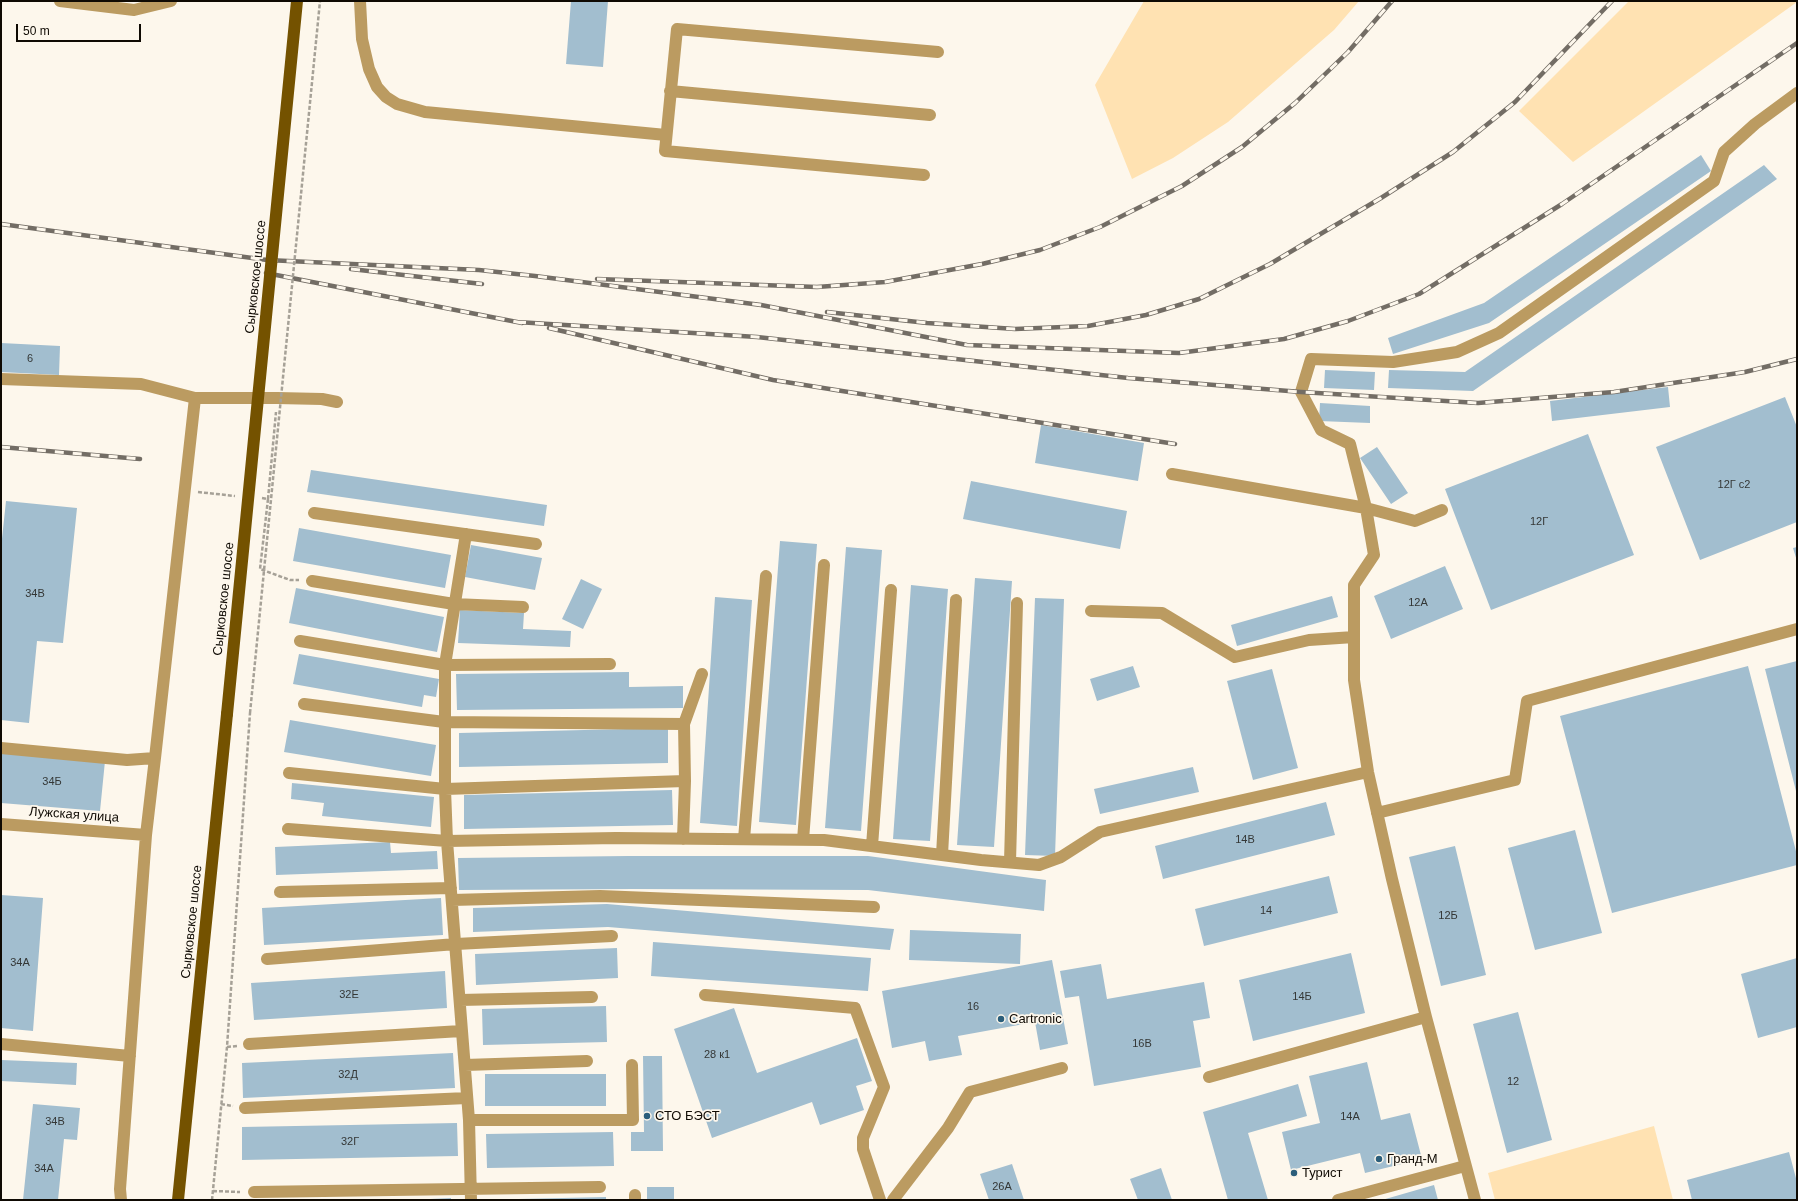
<!DOCTYPE html>
<meta charset="utf-8">
<style>
body{margin:0}
#map{position:relative;width:1798px;height:1201px;overflow:hidden;background:#fdf7ec;font-family:Arial,sans-serif}
canvas{display:block}
.frame{position:absolute;inset:0;border:2px solid #0f0a03;pointer-events:none}
.scale{position:absolute;left:16px;top:24px;width:125px;height:18px;box-sizing:border-box;border:2px solid #0f0a03;border-top:0;padding-left:5px;font-size:12px;line-height:14px;white-space:nowrap;color:#0f0a03;-webkit-text-stroke:3px #fdf7ec;paint-order:stroke}
</style>
<div id="map">
<canvas width="1798" height="1201"></canvas>
<div class="frame"></div>
<div class="scale">50 m</div>
</div>
<script>
const g = document.querySelector('canvas').getContext('2d');
g.lineJoin = 'round';
function paint(path, color) { g.fillStyle = color; g.fill(path, 'evenodd'); }
const shape = rows => new Path2D(rows.map(r => 'M' + r).join(''));
function stroke(path, color, width, dash) { g.strokeStyle = color; g.lineWidth = width; g.lineCap = dash ? 'butt' : 'round'; g.setLineDash(dash || []); g.stroke(path); }
function write(font, color, halo, rows, align = 'center') {
  g.font = font + ' Arial,sans-serif'; g.lineWidth = 3.5; g.setLineDash([]); g.textBaseline = 'middle'; g.strokeStyle = halo; g.fillStyle = color; for (const [text, x, y, turn = 0] of rows) {
    g.save(); g.translate(x, y); g.rotate((+turn || 0) * Math.PI / 180); g.textAlign = isNaN(turn) ? turn : align; if (halo) g.strokeText(text, 0, 0); g.fillText(text, 0, 0); g.restore();
  }
}
const green = shape([
 [1144,1,1359,1,1334,30,1228,122,1173,158,1132,179,1095,85],
 [1629,1,1797,2,1573,162,1519,111],
 [1654,1126,1673,1200,1495,1200,1488,1173]
]);
const building = shape([
 [571,1,608,1,603,67,566,64],
 [1701,155,1711,171,1489,323,1393,354,1388,338,1484,303],
 [1764,165,1777,179,1473,391,1388,388,1389,370,1465,372],
 [1,343,60,346,59,375,1,372],
 [1325,370,1375,372,1374,390,1324,388],
 [1668,387,1670,407,1552,421,1550,401],
 [1785,397,1797,427,1797,522,1700,560,1656,447],
 [1320,403,1370,406,1370,423,1319,421],
 [1041,425,1144,443,1138,481,1035,463],
 [1588,434,1634,555,1491,610,1445,489],
 [1377,447,1408,493,1391,504,1360,458],
 [311,470,547,505,544,526,307,492],
 [971,481,1127,511,1120,549,963,519],
 [6,501,77,508,63,643,37,641,29,723,1,720,1,548],
 [299,528,451,555,445,588,293,561],
 [780,541,817,544,796,825,759,822],
 [471,545,542,558,535,590,465,577],
 [846,547,882,550,861,831,825,828],
 [1797,547,1797,561,1793,548],
 [1445,566,1463,609,1391,639,1374,596],
 [975,578,1012,581,994,847,957,845],
 [581,579,602,589,583,629,562,619],
 [911,585,948,589,930,841,893,839],
 [296,588,444,617,437,652,289,623],
 [1332,596,1338,617,1237,646,1231,625],
 [715,597,752,600,737,826,700,823],
 [1035,598,1064,599,1055,856,1025,855],
 [460,610,524,613,523,629,571,631,570,647,458,643],
 [299,654,439,679,436,697,424,695,422,707,293,684],
 [1797,661,1797,791,1796,791,1765,669],
 [1133,666,1140,687,1097,701,1090,679],
 [1748,666,1797,855,1797,865,1612,913,1560,716],
 [1272,669,1298,768,1253,780,1227,681],
 [629,672,629,687,683,686,683,708,457,710,456,674],
 [290,720,436,745,431,776,284,752],
 [668,728,668,763,459,767,459,733],
 [1,753,105,761,100,811,1,803],
 [1193,767,1199,792,1100,814,1094,789],
 [292,783,434,797,431,827,322,816,324,803,291,799],
 [672,790,673,825,464,829,464,795],
 [1326,802,1335,835,1163,879,1155,846],
 [1575,830,1602,933,1535,950,1508,848],
 [390,842,391,853,437,851,438,869,276,875,275,847],
 [1455,846,1486,975,1441,986,1409,857],
 [628,856,868,856,1046,880,1044,911,868,890,633,889,459,890,458,858],
 [1329,876,1338,913,1204,946,1195,909],
 [1,895,43,898,33,1031,1,1028],
 [441,898,443,935,264,945,262,908],
 [607,904,894,929,890,950,608,927,473,932,473,908],
 [910,930,1021,934,1020,964,909,960],
 [653,942,871,958,868,991,651,976],
 [617,948,618,978,476,985,475,954],
 [1351,953,1365,1013,1253,1041,1239,980],
 [1797,958,1797,1027,1758,1038,1741,974],
 [1052,960,1068,1044,1040,1050,1035,1022,958,1036,962,1055,929,1061,925,1041,892,1048,882,991],
 [1101,964,1107,999,1204,982,1210,1018,1193,1021,1201,1067,1094,1086,1079,996,1065,998,1060,971],
 [445,971,447,1008,254,1020,251,983],
 [606,1006,607,1042,483,1045,482,1009],
 [734,1008,757,1073,857,1038,872,1081,856,1086,864,1110,820,1125,812,1102,712,1138,674,1029],
 [1518,1012,1552,1140,1507,1153,1473,1024],
 [453,1053,455,1088,243,1098,242,1063],
 [643,1056,662,1056,663,1151,631,1151,631,1132,644,1132],
 [1,1060,77,1063,76,1085,1,1081],
 [1367,1062,1381,1120,1410,1113,1422,1159,1365,1173,1360,1153,1291,1170,1282,1132,1320,1123,1309,1076],
 [485,1074,606,1074,606,1106,485,1106],
 [1298,1084,1307,1116,1248,1133,1268,1200,1228,1200,1203,1112],
 [33,1104,80,1108,77,1140,64,1139,58,1200,23,1200],
 [457,1123,458,1156,242,1160,242,1127],
 [613,1132,614,1166,487,1168,486,1134],
 [1789,1152,1797,1182,1797,1200,1692,1200,1687,1180],
 [1012,1164,1024,1200,989,1200,980,1174],
 [1161,1168,1172,1200,1138,1200,1130,1179],
 [1434,1185,1438,1200,1382,1200],
 [647,1187,674,1187,674,1200,647,1200],
 [606,1197,606,1200,518,1200,518,1199],
 [451,1198,451,1200,430,1200,430,1199]
]);
const path = shape([
 [198,492,235,496],
 [262,498,268,499,276,412],
 [268,499,260,569,290,580,299,580],
 [227,1047,237,1046],
 [221,1104,233,1106],
 [213,1191,240,1192],
 [212,1200,227,1047,250,713]
]);
const minor = shape([
 [60,1,134,10,171,1],
 [360,1,362,39,369,69,377,87,386,97,397,104,425,112,666,135],
 [670,91,930,115],
 [924,175,665,151,677,29,938,52],
 [1,379,141,384,195,398,277,398,322,399,337,402],
 [1172,474,1366,508,1415,521,1442,510],
 [314,513,536,544],
 [466,534,445,665,445,789,447,841,469,1120,471,1200],
 [312,581,454,604,523,607],
 [1091,611,1162,613,1235,657,1309,640,1354,637],
 [300,641,445,665,610,664],
 [304,704,444,722,684,724],
 [1,748,127,760,155,758,195,398],
 [289,773,445,789,685,781],
 [1377,813,1515,780,1527,701,1797,629],
 [1,824,146,835],
 [288,829,447,841,616,838,824,840,981,860,1039,865,1061,857,1100,832,1368,772],
 [683,839,685,781,684,724,702,674],
 [744,839,766,576],
 [803,840,824,565],
 [872,846,891,590],
 [942,855,956,600],
 [1010,862,1017,603],
 [280,892,451,888],
 [452,900,600,896,874,907],
 [267,959,456,944,612,936],
 [705,995,855,1008,884,1087,863,1138,863,1149,880,1200],
 [460,1000,592,997],
 [1,1044,130,1056],
 [249,1044,461,1031],
 [465,1065,587,1061],
 [1209,1077,1426,1017],
 [245,1108,467,1098],
 [469,1120,633,1120,632,1065],
 [254,1192,600,1187],
 [635,1195,635,1200],
 [121,1200,120,1189,146,835,155,758],
 [893,1200,948,1128,970,1092,1062,1068],
 [1338,1200,1465,1166],
 [1475,1200,1426,1017,1392,879,1368,772,1354,680,1354,585,1374,555,1366,508,1350,444,1321,430,1301,392,1311,359,1393,362,1457,352,1499,333,1714,181,1724,152,1755,124,1797,93]
]);
const major = shape([
 [178,1200,227,714]
]);
const rail = shape([
 [1,224,267,260,479,270,535,276,761,305,967,345,1179,353,1284,339,1348,321,1419,294,1562,204,1797,43],
 [351,269,482,284],
 [266,273,522,323],
 [597,279,817,287,885,282,982,264,1040,250,1100,227,1182,186,1242,147,1295,103,1348,52,1392,1],
 [827,312,927,323,1015,329,1088,326,1146,315,1199,299,1270,264,1381,198,1453,152,1515,102,1612,1],
 [517,322,757,337,1128,378,1301,392,1478,403,1614,392,1745,372,1797,359],
 [549,328,773,380,1175,444],
 [1,447,140,459]
]);
const pathBridge = shape([
 [250,713,320,1]
]);
const majorBridge = shape([
 [227,714,297,1]
]);
const markers = [
 [1001,1019,4,"#2b5e7b"],
 [647,1116,4,"#2b5e7b"],
 [1379,1159,4,"#2b5e7b"],
 [1294,1173,4,"#2b5e7b"]
];
const numberNames = [
 ["6",30,359],
 ["12Г с2",1734,485],
 ["12Г",1539,522],
 ["34В",35,594],
 ["12А",1418,603],
 ["34Б",52,782],
 ["14В",1245,840],
 ["14",1266,911],
 ["12Б",1448,916],
 ["34А",20,963],
 ["32Е",349,995],
 ["14Б",1302,997],
 ["16",973,1007],
 ["16В",1142,1044],
 ["28 к1",717,1055],
 ["32Д",348,1075],
 ["12",1513,1082],
 ["14А",1350,1117],
 ["34В",55,1122],
 ["32Г",350,1142],
 ["34А",44,1169],
 ["26А",1002,1187]
];
const streetNames = [
 ["Сырковское шоссе",256,277,-84],
 ["Сырковское шоссе",224,599,-84],
 ["Лужская улица",74,815,4],
 ["Сырковское шоссе",192,922,-84]
];
const poiNames = [
 ["Cartronic",1009,1019],
 ["СТО БЭСТ",655,1116],
 ["Гранд-М",1387,1159],
 ["Турист",1302,1173]
];
paint(green, '#ffe2b2');
paint(building, '#a2becf');
stroke(path, '#a6a197', 2.5, [4, 2]);
stroke(minor, '#bb9b61', 12);
stroke(major, '#745200', 12);
stroke(rail, '#736d65', 4.5);
stroke(rail, '#fdf7ec', 3, [9]);
stroke(pathBridge, '#a6a197', 2.5, [4, 2]);
stroke(majorBridge, '#745200', 12);
for (const [x, y, r, color] of markers) { const dot = new Path2D(); dot.arc(x, y, r, 0, 2 * Math.PI); g.fillStyle = color; g.fill(dot); stroke(dot, '#fdf7ec', 1.5); }
write('11px', '#343736', null, numberNames);
write('13px', '#0f0a03', '#fdf7ec', streetNames);
write('13px', '#0f0a03', '#fdf7ec', poiNames, 'left');
</script>
